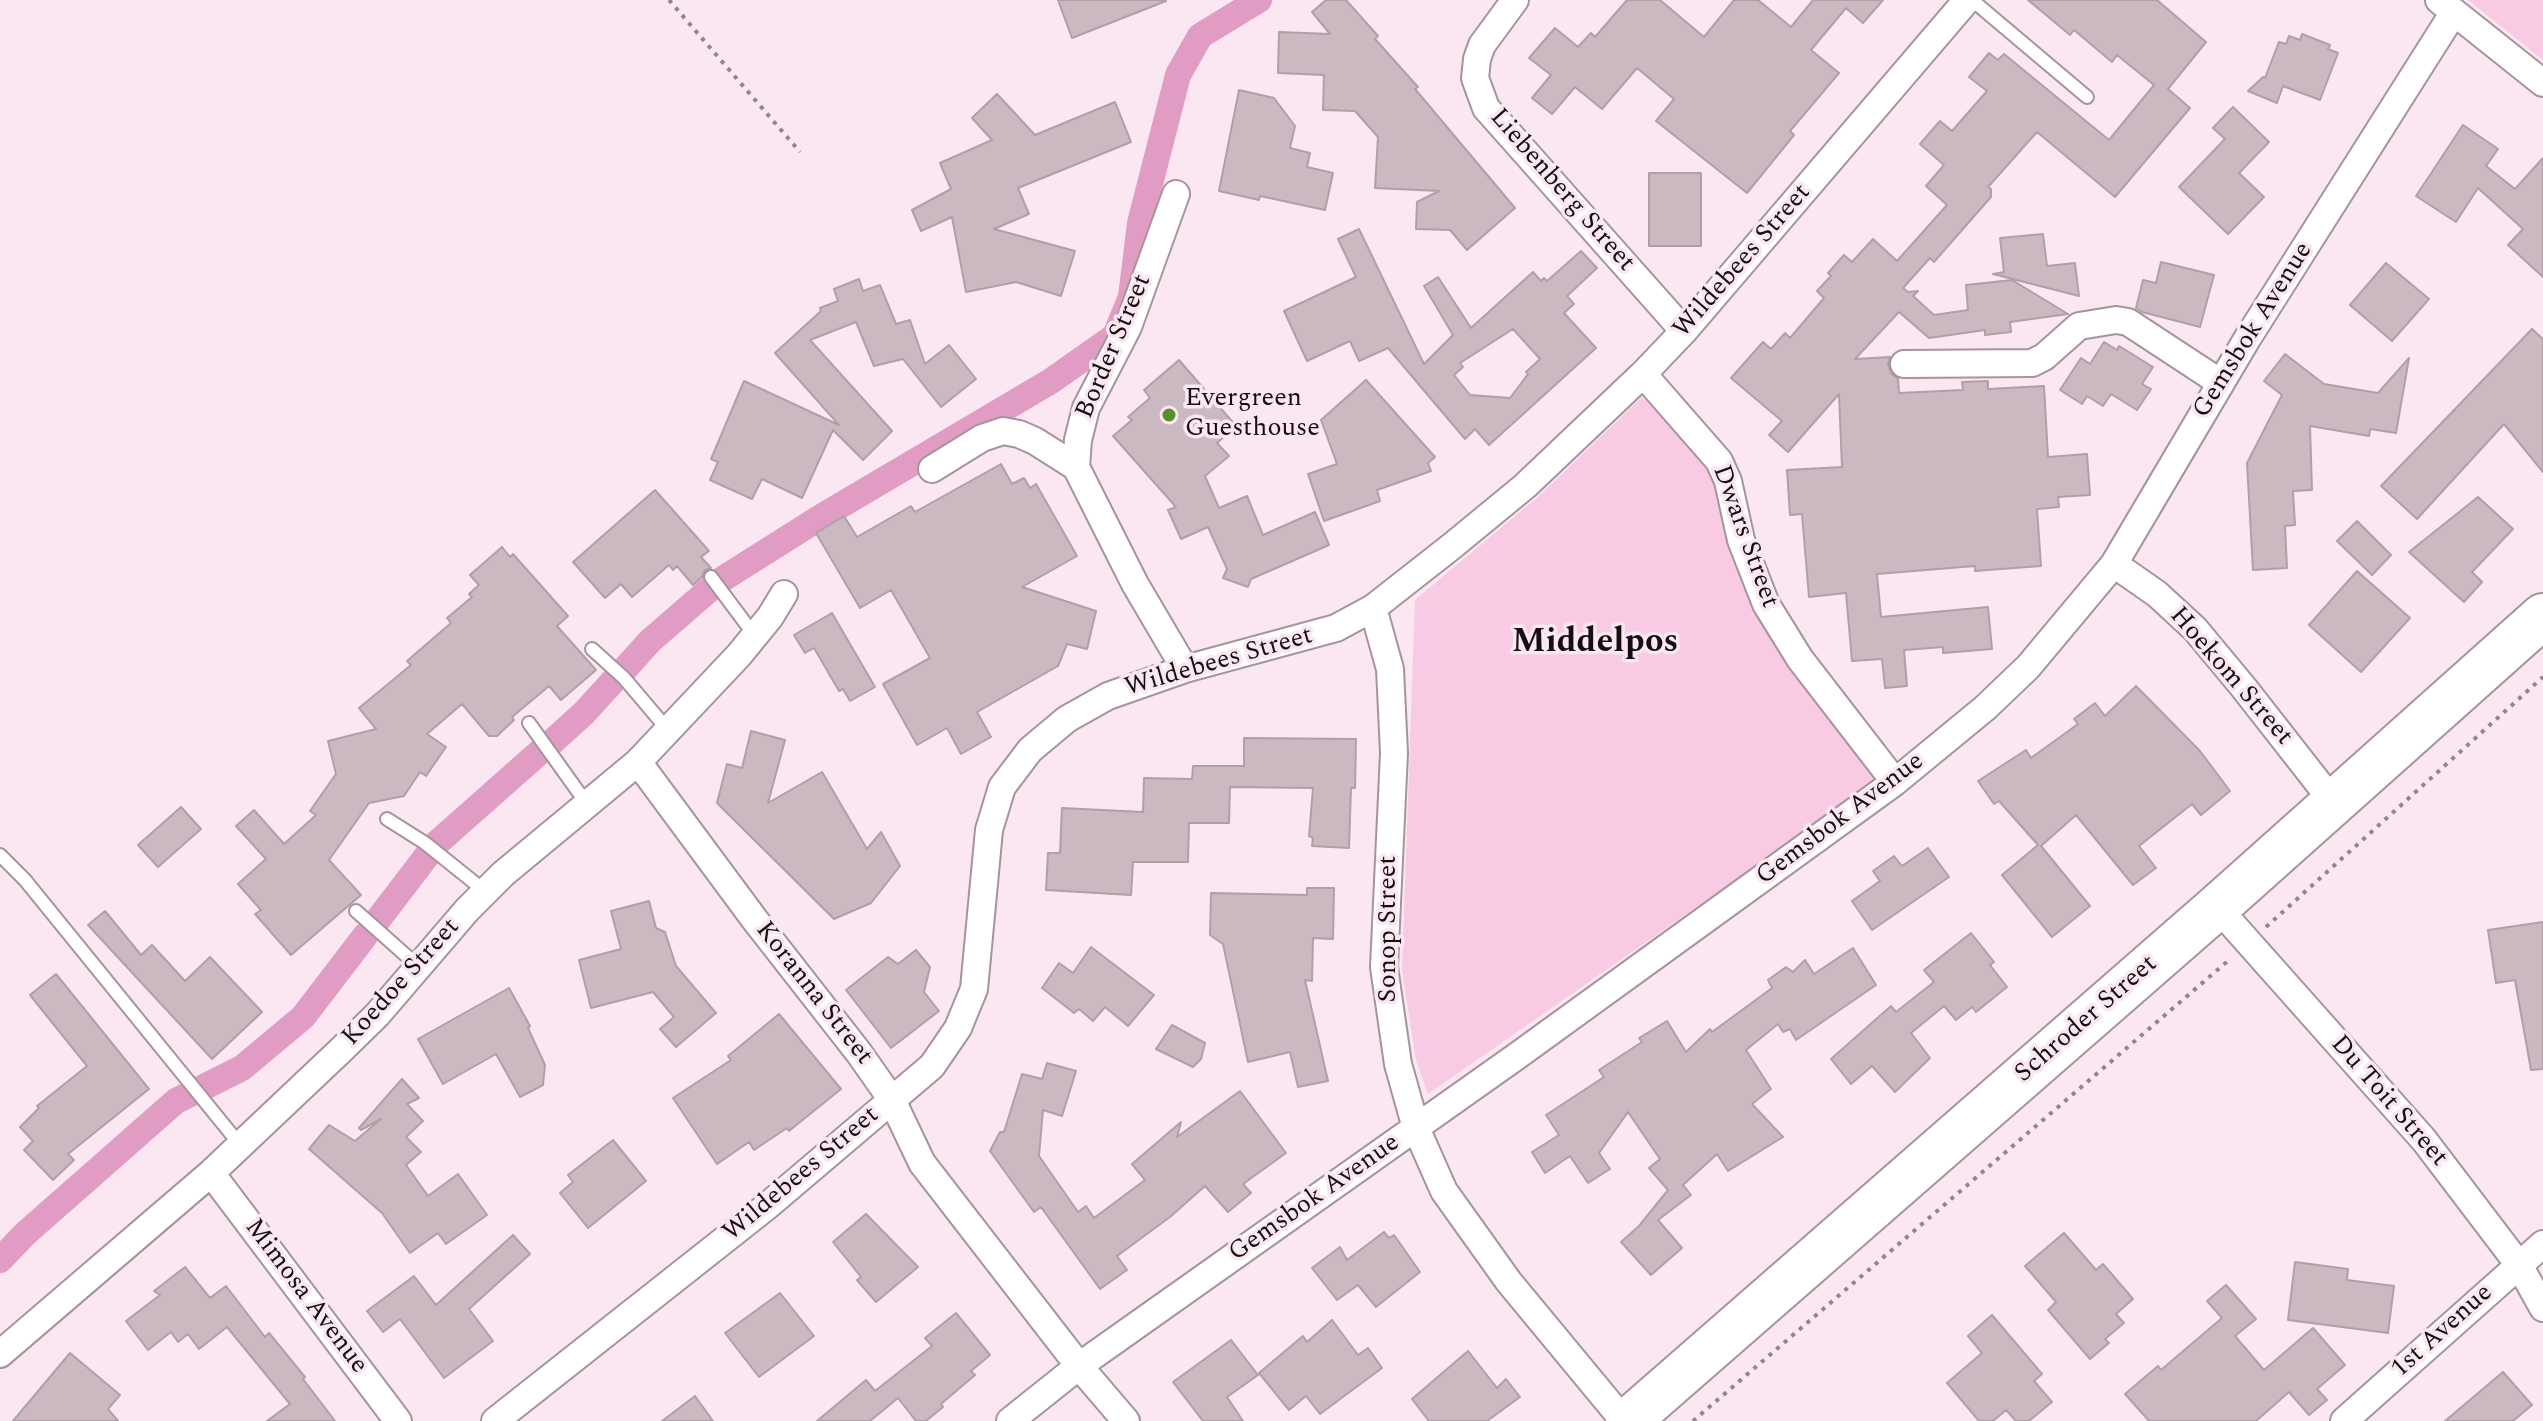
<!DOCTYPE html>
<style>
body{margin:0}
canvas{display:block;background:#fae7f1}
</style>
<canvas width="2543" height="1421"></canvas>
<script>
const g = document.querySelector('canvas').getContext('2d');
g.lineJoin = 'round';
function paint(path, color) { g.fillStyle = color; g.fill(path, 'evenodd'); }
const shape = rows => new Path2D(rows.map(r => 'M' + r).join(''));
function stroke(path, color, width, dash) { g.strokeStyle = color; g.lineWidth = width; g.lineCap = dash ? 'butt' : 'round'; g.setLineDash(dash || []); g.stroke(path); }
function write(font, color, halo, rows, align = 'center') {
  g.font = font + ' Spectral,serif'; g.lineWidth = 7; g.setLineDash([]); g.textBaseline = 'middle'; g.strokeStyle = halo; g.fillStyle = color; for (const [text, x, y, turn = 0] of rows) {
    g.save(); g.translate(x, y); g.rotate((+turn || 0) * Math.PI / 180); g.textAlign = isNaN(turn) ? turn : align; if (halo) g.strokeText(text, 0, 0); g.fillText(text, 0, 0); g.restore();
  }
}
const green = shape([
 [2468,0,2543,0,2543,60],
 [1642,397,1721,474,1767,629,1876,782,1428,1094,1416,1060,1402,971,1415,600,1538,497]
]);
const canal = shape([
 [721,580,821,517,1051,381,1115,336,1131,297,1140,223,1178,75,1200,36,1259,0],
 [623,671,650,641,710,589],
 [552,742,584,713,615,679],
 [437,843,542,750],
 [377,921,429,853],
 [0,1260,26,1233,176,1101,242,1068,303,1017,365,936]
]);
const building = shape([
 [1058,0,1165,0,1166,1,1072,38,1058,0],
 [1326,0,1346,0,1378,36,1375,39,1418,87,1415,89,1515,208,1467,250,1450,230,1416,229,1417,202,1439,191,1375,188,1378,137,1355,111,1323,110,1324,75,1278,73,1279,32,1330,34,1312,12,1326,0],
 [1627,0,1660,0,1704,37,1734,0,1758,0,1791,27,1813,0,1883,0,1863,23,1846,8,1811,50,1839,73,1790,131,1794,135,1747,193,1656,121,1674,99,1637,68,1602,109,1575,87,1552,114,1532,98,1551,75,1529,58,1555,28,1578,47,1591,33,1595,37,1627,0],
 [2028,0,2157,0,2206,42,2168,89,2190,108,2115,197,2037,132,1988,187,1991,189,1991,197,1934,262,1930,258,1903,288,1908,292,1918,291,1913,296,1934,315,1968,310,1966,285,2012,280,2068,314,2010,322,2011,332,1985,335,1985,330,1929,338,1899,312,1855,359,1890,357,1888,365,1891,373,1898,379,1899,393,1963,390,1962,382,1988,381,1988,389,2044,386,2048,457,2087,454,2090,495,2058,497,2059,507,2037,509,2041,566,1975,571,1975,566,1877,574,1881,617,1988,607,1992,649,1943,653,1943,647,1904,650,1907,686,1885,688,1882,659,1852,661,1846,593,1809,597,1802,514,1790,515,1787,470,1842,467,1839,394,1788,452,1769,435,1782,421,1731,378,1763,342,1771,349,1785,333,1790,338,1824,298,1817,291,1831,276,1828,273,1844,255,1852,262,1873,239,1897,261,1947,205,1926,186,1944,165,1920,144,1940,121,1952,131,1987,91,1969,77,1989,53,1998,60,2004,54,2109,140,2154,85,2117,55,2112,62,2074,30,2070,35,2028,0],
 [2302,34,2330,45,2328,49,2338,53,2320,100,2283,86,2277,103,2248,91,2263,77,2265,78,2279,42,2286,44,2289,36,2300,40,2302,34],
 [1239,90,1274,98,1295,126,1290,148,1310,153,1307,167,1333,173,1325,210,1260,196,1259,200,1219,191,1239,90],
 [997,94,1035,135,1115,102,1131,142,1018,188,1029,214,994,229,1075,251,1061,296,1016,282,966,292,952,217,921,231,912,210,951,189,940,163,992,140,972,118,997,94],
 [2233,107,2269,142,2239,173,2264,197,2228,234,2179,187,2225,139,2213,128,2233,107],
 [2463,125,2498,149,2486,166,2515,189,2543,158,2543,277,2508,245,2523,229,2478,188,2456,222,2416,196,2463,125],
 [1649,173,1701,173,1701,246,1649,246,1649,173],
 [1359,229,1424,364,1453,335,1424,286,1438,277,1471,328,1533,272,1541,281,1544,278,1547,281,1581,251,1597,268,1567,296,1574,304,1564,313,1596,348,1489,445,1475,429,1465,439,1388,348,1359,361,1350,341,1307,361,1284,311,1356,277,1338,239,1359,229],
 [1513,329,1540,359,1526,372,1528,374,1510,398,1470,395,1454,375,1463,367,1460,363,1513,329],
 [2043,234,2047,266,2075,263,2079,296,1993,274,2004,272,2000,238,2043,234],
 [2161,262,2214,275,2200,327,2142,312,2136,308,2143,280,2156,283,2161,262],
 [2386,263,2429,299,2392,341,2350,305,2386,263],
 [859,279,863,291,880,285,896,324,910,320,925,364,949,345,976,379,941,407,903,359,874,366,856,322,810,340,892,431,863,460,833,430,802,498,762,479,752,499,710,480,718,462,711,459,744,381,839,425,775,353,821,311,820,308,838,301,834,289,859,279],
 [2532,329,2543,339,2543,472,2504,424,2417,519,2381,486,2532,329],
 [2104,342,2117,350,2119,346,2153,367,2142,384,2151,389,2137,410,2111,394,2103,406,2087,396,2082,404,2060,390,2081,358,2090,364,2104,342],
 [2285,354,2324,384,2378,393,2409,358,2396,433,2370,429,2369,436,2310,426,2312,490,2293,491,2295,525,2285,526,2287,568,2253,570,2247,463,2282,395,2264,381,2285,354],
 [1179,360,1236,426,1217,443,1229,456,1205,476,1219,508,1247,496,1263,535,1315,512,1329,545,1251,579,1248,587,1223,578,1227,569,1208,527,1181,539,1168,510,1176,507,1113,436,1132,420,1128,417,1150,398,1144,390,1179,360],
 [1366,380,1435,457,1428,463,1431,471,1377,490,1380,501,1324,521,1308,474,1337,464,1321,420,1366,380],
 [1001,464,1012,484,1024,478,1030,488,1036,484,1077,556,1022,587,1096,611,1087,649,1067,644,1058,666,977,712,991,737,961,754,947,728,917,745,883,684,930,658,891,590,860,608,816,533,844,516,857,537,911,506,915,512,1001,464],
 [655,490,709,551,701,557,711,568,705,570,702,577,693,585,677,566,673,570,669,565,632,597,621,584,605,598,573,562,655,490],
 [2478,497,2513,529,2472,572,2482,582,2464,602,2409,552,2478,497],
 [2357,521,2391,555,2372,575,2337,541,2357,521],
 [502,547,510,557,513,554,568,616,557,626,596,670,561,700,549,686,512,717,514,720,497,736,489,736,462,704,427,734,446,747,426,776,420,772,404,796,369,803,329,860,361,895,291,955,255,914,261,910,238,884,266,859,236,826,254,810,284,844,316,815,310,811,336,774,328,741,376,729,359,708,411,665,407,661,451,623,447,618,472,597,469,594,479,585,470,575,502,547],
 [2357,571,2410,618,2361,672,2309,625,2357,571],
 [832,613,875,687,850,701,843,689,839,691,814,648,805,653,794,635,832,613],
 [2136,686,2200,751,2230,791,2201,815,2192,804,2139,846,2156,868,2133,885,2076,815,2041,846,2090,906,2052,937,2002,875,2038,845,1999,801,1994,804,1978,781,2026,750,2031,758,2078,724,2074,719,2095,703,2105,716,2136,686],
 [751,731,785,740,768,803,822,772,867,849,881,832,900,866,871,903,834,919,717,803,727,764,742,768,751,731],
 [1244,738,1356,739,1355,788,1351,788,1349,848,1312,846,1313,838,1309,836,1313,788,1230,787,1229,823,1189,823,1188,862,1133,862,1131,895,1046,890,1048,853,1060,853,1062,808,1143,812,1144,778,1192,779,1193,766,1244,766,1244,738],
 [181,807,201,829,158,867,138,845,181,807],
 [1928,848,1949,877,1872,930,1852,901,1880,881,1873,871,1894,856,1902,866,1928,848],
 [1307,888,1334,888,1333,939,1313,938,1312,981,1305,980,1328,1081,1298,1087,1290,1052,1248,1062,1223,944,1210,935,1211,893,1307,895,1307,888],
 [649,901,656,928,665,932,676,966,716,1013,676,1047,660,1029,674,1017,653,992,591,1008,579,960,621,949,611,911,649,901],
 [105,911,141,955,152,945,185,981,210,957,262,1012,212,1059,88,925,105,911],
 [2543,922,2543,1069,2531,1070,2515,980,2496,983,2488,930,2543,922],
 [1971,933,1994,962,1990,965,2007,987,1976,1012,1972,1007,1956,1020,1944,1006,1911,1033,1930,1058,1895,1092,1872,1066,1851,1084,1831,1059,1891,1006,1896,1012,1934,982,1924,970,1971,933],
 [1091,947,1154,995,1128,1026,1105,1007,1093,1021,1079,1009,1074,1013,1042,988,1059,963,1073,973,1091,947],
 [1853,948,1876,985,1796,1040,1790,1029,1783,1032,1778,1024,1746,1050,1771,1089,1752,1104,1783,1137,1728,1171,1717,1154,1683,1185,1691,1195,1658,1220,1682,1248,1651,1275,1621,1242,1639,1226,1668,1190,1649,1168,1660,1159,1628,1112,1599,1153,1610,1169,1588,1183,1570,1156,1545,1173,1532,1152,1559,1135,1546,1115,1604,1077,1599,1070,1642,1042,1639,1038,1667,1021,1686,1052,1710,1029,1712,1032,1772,988,1768,980,1786,967,1793,972,1805,960,1814,974,1853,948],
 [916,950,930,967,924,992,939,1011,891,1048,846,990,888,957,898,964,916,950],
 [56,974,149,1089,68,1154,74,1160,53,1180,24,1150,33,1141,20,1127,39,1108,37,1106,87,1066,30,995,56,974],
 [509,988,530,1026,528,1028,545,1065,543,1085,520,1097,496,1054,443,1084,418,1039,509,988],
 [779,1014,841,1089,789,1131,787,1128,754,1150,749,1142,717,1164,673,1098,731,1060,728,1056,779,1014],
 [1172,1025,1205,1043,1201,1059,1193,1067,1156,1049,1172,1025],
 [1047,1063,1076,1071,1062,1116,1043,1110,1039,1156,1078,1212,1086,1206,1094,1218,1145,1180,1132,1164,1181,1122,1177,1137,1240,1091,1286,1153,1243,1184,1251,1193,1228,1212,1205,1186,1170,1217,1117,1256,1127,1270,1100,1289,1041,1207,1034,1212,990,1151,1000,1132,1004,1132,1022,1074,1042,1079,1047,1063],
 [402,1079,419,1098,407,1104,423,1121,406,1137,421,1152,406,1165,428,1196,458,1174,487,1215,446,1244,438,1233,410,1253,382,1213,309,1149,329,1125,355,1141,381,1119,361,1130,359,1128,402,1079],
 [613,1140,646,1181,588,1228,560,1193,573,1182,568,1175,613,1140],
 [866,1214,918,1267,876,1302,857,1280,861,1277,833,1242,866,1214],
 [1384,1232,1389,1238,1394,1235,1420,1272,1376,1307,1358,1285,1337,1300,1312,1268,1340,1247,1347,1260,1384,1232],
 [2064,1233,2096,1270,2103,1264,2133,1299,2116,1314,2124,1323,2105,1339,2109,1343,2090,1359,2048,1310,2056,1302,2025,1266,2064,1233],
 [513,1235,530,1254,469,1309,493,1341,444,1378,400,1319,383,1332,367,1311,414,1276,436,1305,513,1235],
 [2295,1262,2348,1269,2347,1280,2394,1286,2388,1333,2288,1320,2295,1262],
 [185,1267,210,1298,226,1286,265,1337,269,1333,305,1377,303,1379,335,1421,267,1421,290,1404,227,1327,199,1349,188,1334,178,1342,171,1332,148,1350,126,1321,160,1295,154,1291,185,1267],
 [2226,1285,2256,1319,2235,1336,2264,1370,2313,1328,2345,1365,2317,1389,2327,1400,2309,1415,2289,1392,2256,1421,2149,1421,2125,1394,2158,1366,2161,1370,2222,1318,2207,1301,2226,1285],
 [780,1293,814,1336,759,1377,725,1333,780,1293],
 [956,1313,990,1355,971,1371,975,1375,941,1404,943,1407,926,1421,916,1421,898,1398,870,1421,817,1421,866,1380,875,1391,932,1346,925,1338,956,1313],
 [1992,1315,2042,1374,2034,1381,2052,1402,2029,1421,2016,1421,2006,1410,1993,1421,1979,1421,1947,1383,1982,1353,1968,1336,1992,1315],
 [1332,1320,1358,1355,1368,1348,1382,1368,1320,1414,1306,1396,1289,1410,1259,1373,1303,1336,1307,1342,1332,1320],
 [1231,1340,1258,1375,1227,1397,1243,1421,1203,1421,1173,1382,1231,1340],
 [1468,1351,1497,1388,1506,1379,1520,1397,1487,1421,1429,1421,1412,1399,1468,1351],
 [70,1353,120,1395,108,1409,118,1421,13,1421,70,1353],
 [2503,1372,2532,1405,2513,1421,2445,1421,2503,1372],
 [695,1396,713,1421,662,1421,695,1396]
]);
const path = shape([
 [669,0,800,152],
 [2266,927,2543,677],
 [1693,1421,2229,960]
]);
const service = shape([
 [1972,0,2087,97],
 [711,577,755,636],
 [592,649,624,678,668,730],
 [529,723,587,804],
 [387,819,425,843,486,892],
 [0,855,25,880,241,1146],
 [356,911,419,967]
]);
const minor = shape([
 [1515,0,1482,45,1477,59,1475,78,1486,108,1684,331],
 [2439,0,2543,83],
 [1176,194,1128,327,1086,408,1078,440,1076,467,1135,584,1185,669],
 [1904,364,2032,363,2044,357,2079,326,2116,320,2128,322,2221,383],
 [1643,374,1719,461,1728,481,1741,540,1766,604,1800,659,1895,782],
 [932,469,982,438,1003,431,1019,434,1035,441,1076,467],
 [2114,564,2157,594,2195,629,2244,688,2334,803],
 [1373,608,1390,669,1394,753,1384,967,1398,1064,1416,1128,1444,1191,1509,1282,1624,1421],
 [638,762,755,920,859,1053,892,1100,922,1163,1079,1366,1126,1421],
 [2217,907,2424,1140,2519,1265,2543,1308],
 [211,1173,398,1421],
 [0,1354,211,1173,340,1051,377,1015,467,910,503,874,638,762,739,655,770,617,784,594],
 [495,1421,766,1207,932,1066,958,1028,974,989,989,830,1002,787,1030,750,1067,719,1108,696,1185,669,1336,628,1373,608,1452,546,1525,486,1643,374,1684,331,1967,0],
 [1010,1421,1079,1366,1517,1056,1895,782,1985,708,2028,667,2114,564,2247,339,2454,12],
 [2344,1421,2543,1244]
]);
const trunk = shape([
 [1628,1421,2217,907,2543,616]
]);
const markers = [
 [1169,415,8,"#568f2c"]
];
const streetNames = [
 ["Liebenberg Street",1561,191,49],
 ["Wildebees Street",1743,262,-49],
 ["Gemsbok Avenue",2254,331,-58],
 ["Border Street",1115,347,-67],
 ["Dwars Street",1744,537,70],
 ["Wildebees Street",1219,663,-16],
 ["Hoekom Street",2230,677,49],
 ["Gemsbok Avenue",1841,820,-37],
 ["Sonop Street",1390,929,-90],
 ["Koedoe Street",402,983,-48],
 ["Koranna Street",813,994,52],
 ["Schroder Street",2087,1020,-41],
 ["Du Toit Street",2388,1102,49],
 ["Wildebees Street",802,1175,-40],
 ["Gemsbok Avenue",1315,1199,-35],
 ["Mimosa Avenue",305,1297,53],
 ["1st Avenue",2443,1332,-42]
];
const poiNames = [
 ["Evergreen",1185,400],
 ["Guesthouse",1185,430]
];
const districtNames = [
 ["Middelpos",1595,644]
];
paint(green, '#f8cae3');
stroke(canal, '#e19cc4', 26);
paint(building, '#cbb9c2');
stroke(building, '#b19fa8', 2);
stroke(service, '#a6949d', 16);
stroke(minor, '#a6949d', 30);
stroke(trunk, '#a6949d', 48);
stroke(path, '#92858b', 4, [4, 6]);
stroke(service, '#fff', 12);
stroke(minor, '#fff', 26);
stroke(trunk, '#fff', 44);
for (const [x, y, r, color] of markers) { const dot = new Path2D(); dot.arc(x, y, r, 0, 2 * Math.PI); g.fillStyle = color; g.fill(dot); stroke(dot, '#fae7f1', 3); }
write('26px', '#150f12', '#fae7f1', streetNames);
write('26px', '#150f12', '#fae7f1', poiNames, 'left');
write('bold 34px', '#150f12', '#fae7f1', districtNames);
</script>
